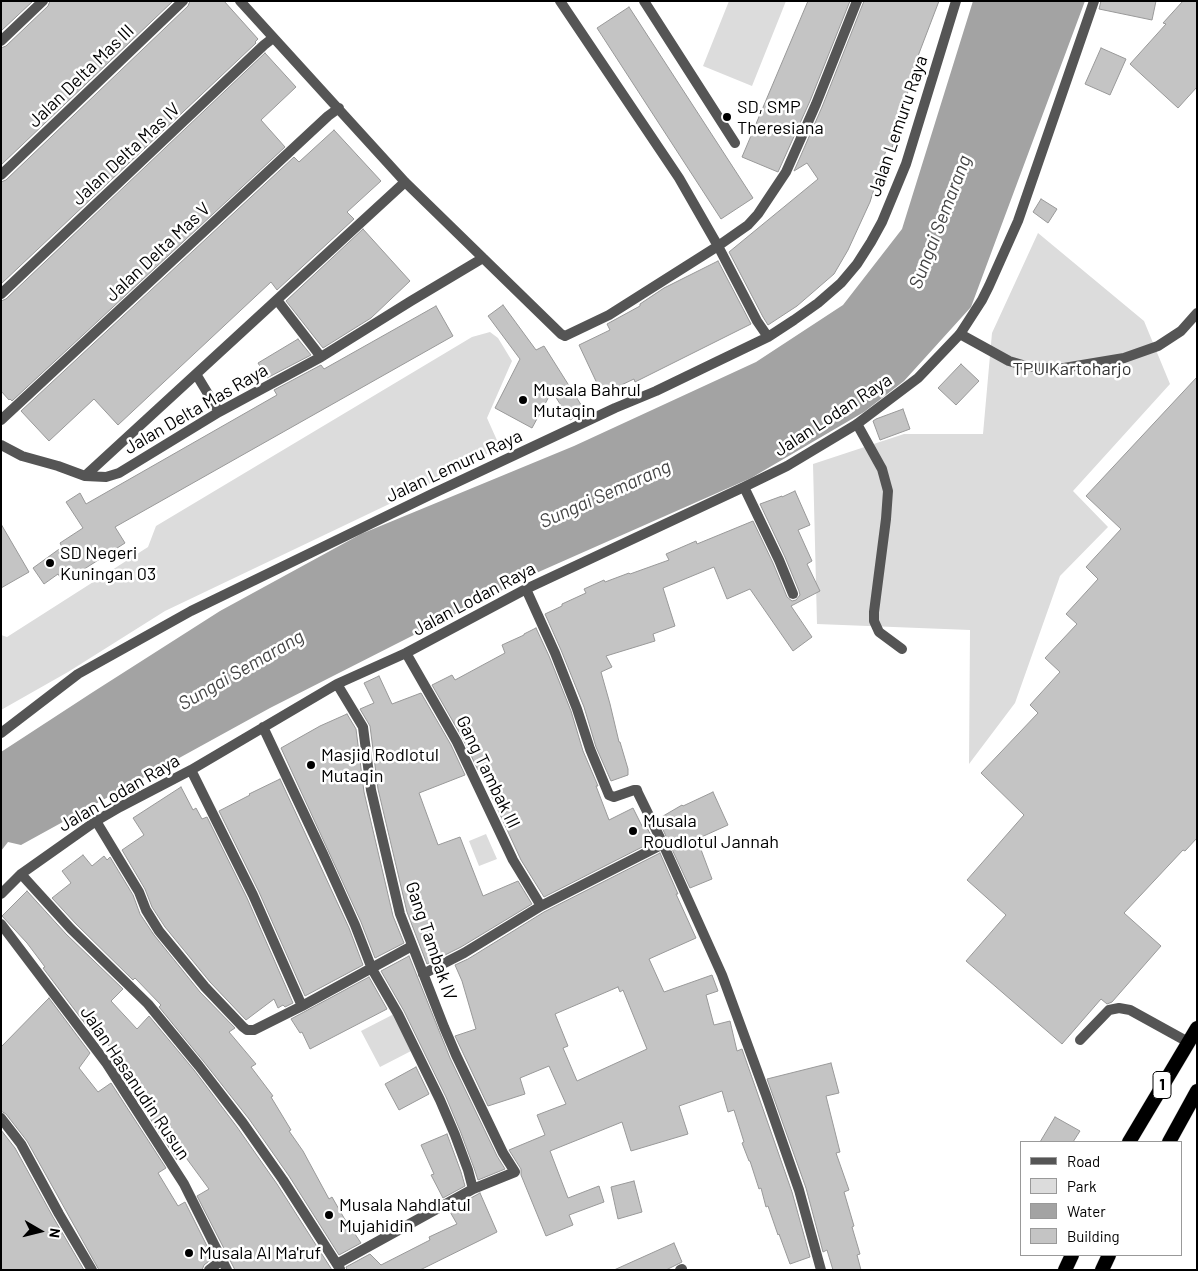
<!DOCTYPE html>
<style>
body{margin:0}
#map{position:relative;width:1198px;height:1271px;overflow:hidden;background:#fff;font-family:Barlow,sans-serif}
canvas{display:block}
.frame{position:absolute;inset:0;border:2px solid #000;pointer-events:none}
.legend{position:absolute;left:1020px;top:1141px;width:162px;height:115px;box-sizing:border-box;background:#fff;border:1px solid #999;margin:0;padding:6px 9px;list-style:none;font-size:15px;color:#000}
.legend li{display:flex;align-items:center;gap:10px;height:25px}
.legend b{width:25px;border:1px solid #999}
.north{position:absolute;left:15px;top:1206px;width:50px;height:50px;-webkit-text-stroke:4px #fff;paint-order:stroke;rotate:98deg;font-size:14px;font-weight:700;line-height:20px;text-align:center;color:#000}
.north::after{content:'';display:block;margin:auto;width:18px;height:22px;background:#000;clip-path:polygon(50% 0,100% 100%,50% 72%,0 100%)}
</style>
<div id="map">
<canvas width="1198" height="1271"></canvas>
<div class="frame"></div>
<ul class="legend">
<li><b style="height:6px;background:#555"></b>Road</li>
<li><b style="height:14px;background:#dcdcdc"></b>Park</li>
<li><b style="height:14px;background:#a3a3a3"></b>Water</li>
<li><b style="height:14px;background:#c4c4c4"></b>Building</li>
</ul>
<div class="north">N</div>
</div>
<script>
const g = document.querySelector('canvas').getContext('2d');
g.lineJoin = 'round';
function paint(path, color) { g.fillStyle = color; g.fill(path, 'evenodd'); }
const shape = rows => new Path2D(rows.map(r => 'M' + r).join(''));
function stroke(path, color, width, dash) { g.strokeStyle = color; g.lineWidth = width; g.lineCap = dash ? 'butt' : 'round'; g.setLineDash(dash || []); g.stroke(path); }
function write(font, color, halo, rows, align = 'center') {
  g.font = font + ' Barlow,sans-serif'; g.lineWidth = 5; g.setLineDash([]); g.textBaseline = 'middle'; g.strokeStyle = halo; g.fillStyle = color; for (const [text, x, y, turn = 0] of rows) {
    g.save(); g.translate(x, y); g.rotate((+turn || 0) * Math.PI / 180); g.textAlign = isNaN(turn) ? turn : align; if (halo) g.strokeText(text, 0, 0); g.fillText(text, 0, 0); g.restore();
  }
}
const green = shape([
 [729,1,786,1,752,86,703,66],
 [1038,233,1144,321,1170,384,1073,491,1108,527,1060,576,1015,703,969,764,970,630,817,624,813,464,904,434,983,434,992,333],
 [490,332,498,338,512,361,487,418,500,447,406,496,165,611,68,672,1,710,1,635,7,637,148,547,156,526,472,337],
 [486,834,497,859,479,866,469,841],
 [394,1014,413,1050,380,1067,361,1031]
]);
const water = shape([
 [973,1,1085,1,971,307,904,381,864,412,751,478,534,574,270,708,21,845,8,842,1,851,1,752,93,692,220,611,361,534,574,446,756,362,843,305,902,229]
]);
const building = shape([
 [1,1,33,1,1,31,1,1],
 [50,1,173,1,1,165,1,48,6,46,48,6,50,1],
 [190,1,224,1,258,39,255,42,256,43,1,284,1,182,6,180,188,6,190,1],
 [808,1,850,1,810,101,778,172,742,157,808,1],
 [864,1,939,1,918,56,892,148,887,147,870,202,848,250,834,274,797,306,768,325,763,317,729,252,818,179,807,163,794,171,822,107,864,1],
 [1101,1,1156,1,1152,20,1099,9,1101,1],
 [1183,1,1197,1,1197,87,1178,108,1130,64,1166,24,1163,23,1183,1],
 [629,7,753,198,721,219,597,28,629,7],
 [1101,48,1126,59,1110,95,1085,84,1101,48],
 [265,53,296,87,261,120,285,147,12,401,10,399,9,400,1,391,1,301,6,299,265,53],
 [334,130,381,181,347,212,354,219,277,290,271,282,118,425,94,399,49,441,21,411,294,157,299,162,334,130],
 [1041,199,1057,209,1048,223,1033,212,1041,199],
 [363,229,410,281,371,318,323,348,286,301,363,229],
 [718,261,751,324,635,382,634,379,602,394,579,345,610,330,607,324,640,306,640,304,664,288,718,261],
 [503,305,536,350,544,346,585,411,570,420,552,391,532,428,495,408,520,359,488,316,503,305],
 [436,306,453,336,115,527,125,543,78,573,77,570,62,580,58,574,44,584,33,568,62,547,60,543,83,528,66,502,80,493,86,504,277,395,274,390,321,365,324,369,436,306],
 [298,339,311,355,267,378,258,363,298,339],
 [961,364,979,381,956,405,938,388,961,364],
 [1197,377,1197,838,1185,851,1183,850,1124,913,1161,946,1112,1002,1107,1004,1101,999,1062,1044,966,961,1006,915,967,880,1024,815,981,773,1038,713,1030,705,1060,672,1045,658,1077,624,1066,614,1098,579,1086,567,1121,529,1086,496,1197,377],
 [903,409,910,429,880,440,873,421,876,419,903,409],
 [795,491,810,525,798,530,812,561,807,564,820,591,791,606,812,637,793,651,750,589,727,599,714,567,663,588,675,626,653,634,655,641,606,656,612,667,601,672,610,704,619,742,620,742,628,769,628,775,611,781,596,747,584,707,561,650,545,614,562,606,562,604,586,593,584,589,604,580,605,582,629,573,630,574,669,560,666,554,696,541,697,544,753,521,773,563,787,597,792,601,796,600,800,595,799,591,785,557,760,504,782,496,782,497,795,491],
 [1,524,29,572,1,588,1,524],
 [536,628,549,656,571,711,583,751,598,786,596,786,609,820,633,808,643,828,646,826,654,841,544,897,521,860,479,769,478,770,463,739,432,685,452,675,455,680,505,653,502,645,524,635,524,634,536,628],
 [379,676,392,704,421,693,451,745,465,775,419,793,438,845,460,837,483,896,518,881,532,904,461,947,427,964,407,912,378,789,370,726,360,709,374,703,364,683,379,676],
 [347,714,356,729,364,792,393,916,404,943,375,958,361,922,281,748,320,726,347,714],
 [280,779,349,928,363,965,305,996,259,892,219,811,250,795,249,794,280,779],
 [181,787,193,810,196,808,202,819,207,817,247,898,293,1003,285,1007,283,1005,278,1008,274,999,246,1020,210,982,165,927,152,907,145,889,122,850,144,835,133,818,181,787],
 [713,792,728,825,697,839,712,879,690,888,658,819,682,805,683,806,713,792],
 [660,853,678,894,676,894,696,938,649,959,664,992,712,975,718,991,706,995,714,1025,730,1021,737,1051,742,1049,792,1192,810,1257,790,1264,779,1234,778,1235,768,1206,766,1207,761,1188,759,1189,750,1161,749,1161,742,1143,744,1142,734,1110,728,1112,722,1091,679,1106,688,1134,631,1151,622,1122,550,1151,568,1198,599,1186,604,1202,569,1215,573,1225,546,1236,521,1175,521,1169,509,1150,545,1135,537,1115,566,1104,549,1066,520,1078,525,1094,488,1106,455,1036,476,1029,462,981,455,965,468,959,544,912,660,853],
 [618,987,620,992,623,990,647,1049,577,1081,563,1048,568,1046,555,1014,618,987],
 [83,855,92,866,104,856,107,860,110,857,133,895,140,914,154,935,200,992,235,1028,229,1032,256,1064,251,1067,273,1096,271,1097,291,1130,289,1131,303,1151,329,1199,332,1197,344,1218,361,1243,339,1255,289,1176,249,1119,204,1062,159,1007,161,1005,135,978,133,980,76,924,52,898,71,883,62,871,83,855],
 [27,891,66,934,123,989,111,1001,137,1029,149,1016,194,1070,237,1127,277,1184,332,1270,235,1270,197,1196,209,1189,184,1155,177,1160,122,1075,131,1068,102,1039,99,1042,43,968,45,967,27,943,2,916,27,891],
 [409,956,450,1058,497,1156,505,1169,478,1180,474,1168,461,1133,446,1097,404,1011,381,971,409,956],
 [369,977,387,1009,310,1049,302,1032,300,1033,291,1019,369,977],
 [49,998,90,1053,79,1068,98,1092,111,1083,166,1168,158,1173,178,1206,185,1202,213,1258,204,1265,202,1270,99,1270,27,1141,6,1114,1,1111,1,1047,49,998],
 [831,1063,839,1093,826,1096,840,1152,836,1153,849,1190,844,1192,854,1226,852,1227,860,1254,857,1255,861,1270,833,1270,827,1250,823,1252,806,1188,767,1079,831,1063],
 [416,1067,429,1094,399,1110,385,1084,416,1067],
 [1055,1117,1080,1131,1073,1142,1040,1142,1055,1117],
 [1,1130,15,1148,53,1217,84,1270,1,1270,1,1130],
 [447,1134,461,1172,465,1186,443,1198,431,1175,434,1174,421,1145,447,1134],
 [634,1181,642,1212,618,1219,611,1187,634,1181],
 [480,1193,497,1232,420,1270,347,1270,346,1267,370,1254,381,1265,430,1240,429,1237,457,1224,449,1210,480,1193],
 [674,1243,682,1262,666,1270,614,1270,674,1243]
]);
const service = shape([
 [644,1,735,143],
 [960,334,1009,361,1026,366,1041,368,1064,368,1124,358,1158,346,1181,331,1197,313],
 [857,424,882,469,888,491,886,519,874,612,874,621,879,632,902,649],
 [1080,1040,1109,1010,1119,1008,1130,1010,1188,1042]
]);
const minor = shape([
 [240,1,405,182,561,334,565,336,609,315,718,246,748,225,758,214,786,172,816,104,857,1],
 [560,1,679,178,718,246,757,321,768,337],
 [1,41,43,1],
 [1,175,183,1],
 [1,294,264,45,273,38],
 [321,357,411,301,483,258],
 [196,374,219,412],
 [1,420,328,116,339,108],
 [1,445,22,456,58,466,85,476,405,182],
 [85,476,106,477,119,473,219,412,321,357,277,300],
 [744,487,779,560,793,594],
 [526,589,555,653,577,709,590,749,609,795,614,797,634,790,637,790,638,793,663,844,722,975,766,1095,799,1190,821,1270],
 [406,653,457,742,513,860,541,906],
 [337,684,363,727,371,790,400,914,444,1027,456,1055,503,1153,515,1172,473,1189,337,1264],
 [263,727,323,854,355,925,372,969,398,1014,440,1100,455,1135,468,1170,473,1189],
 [1,733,78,674,191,611,434,493,615,408,656,391,714,363,768,337,794,320,818,303,841,283,857,264,871,242,882,222,906,164,956,1],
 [191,770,253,895,302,1006,412,946],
 [96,821,139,892,146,910,159,931,205,987,243,1027,247,1030,254,1030,302,1006],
 [21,874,71,929,148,1004,199,1066,243,1123,283,1180,340,1269],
 [1,894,21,874,96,821,120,807,191,770,337,684,406,653,526,589,744,487,787,466,857,424,918,378,960,334,982,300,989,286,1018,221,1094,1],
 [1,924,7,932,107,1064,184,1184,227,1270],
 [423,974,464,953,541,906,663,844],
 [1,1118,21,1144,59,1214,92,1270],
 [209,1270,222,1260],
 [680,1270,682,1269]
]);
const trunk = shape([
 [1129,1142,1197,1028],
 [1169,1142,1197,1091],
 [1065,1270,1072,1255],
 [1102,1270,1109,1255]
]);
const markers = [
 [727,117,5,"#000"],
 [523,400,5,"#000"],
 [50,563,5,"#000"],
 [311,765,5,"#000"],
 [633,831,5,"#000"],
 [329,1215,5,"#000"],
 [189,1253,5,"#000"]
];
const shields = [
 [1162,1085,18]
];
const shieldNames = [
 ["1",1162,1085]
];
const streetNames = [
 ["Jalan Delta Mas III",81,76,-44],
 ["Jalan Lemuru Raya",898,126,-71],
 ["Jalan Delta Mas IV",126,154,-43],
 ["Jalan Delta Mas V",158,252,-43],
 ["Jalan Delta Mas Raya",196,409,-30],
 ["Jalan Lodan Raya",833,415,-33],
 ["Jalan Lemuru Raya",454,466,-25],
 ["Jalan Lodan Raya",474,599,-28],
 ["Gang Tambak III",488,772,64],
 ["Jalan Lodan Raya",119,793,-30],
 ["Gang Tambak IV",431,941,71],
 ["Jalan Hasanudin Rusun",135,1083,56]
];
const poiNames = [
 ["SD, SMP",737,107],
 ["Theresiana",737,128],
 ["Musala Bahrul",533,390],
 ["Mutaqin",533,411],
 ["SD Negeri",60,553],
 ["Kuningan 03",60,574],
 ["Masjid Rodlotul",321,755],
 ["Mutaqin",321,776],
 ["Musala",643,821],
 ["Roudlotul Jannah",643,842],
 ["Musala Nahdlatul",339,1205],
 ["Mujahidin",339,1226],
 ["Musala Al Ma'ruf",199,1253]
];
const parkNames = [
 ["TPU Kartoharjo",1072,369]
];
const waterNames = [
 ["Sungai Semarang",940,222,-69],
 ["Sungai Semarang",605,494,-24],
 ["Sungai Semarang",241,670,-30]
];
paint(green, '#dcdcdc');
paint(water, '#a3a3a3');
paint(building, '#c4c4c4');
stroke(building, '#999', 1);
stroke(trunk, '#dbdbdb', 15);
stroke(service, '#555', 10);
stroke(minor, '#555', 10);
stroke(trunk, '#000', 14);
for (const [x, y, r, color] of markers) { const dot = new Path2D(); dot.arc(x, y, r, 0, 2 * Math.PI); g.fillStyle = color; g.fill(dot); stroke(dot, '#fff', 2); }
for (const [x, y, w] of shields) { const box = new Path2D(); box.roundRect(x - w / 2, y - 13.5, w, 27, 4); g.fillStyle = '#fff'; g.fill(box); stroke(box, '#000', 1); }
write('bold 16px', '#000', null, shieldNames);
write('18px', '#000', '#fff', streetNames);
write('18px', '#000', '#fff', poiNames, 'left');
write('18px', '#333', '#fff', parkNames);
write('italic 19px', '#444', '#fff', waterNames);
</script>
